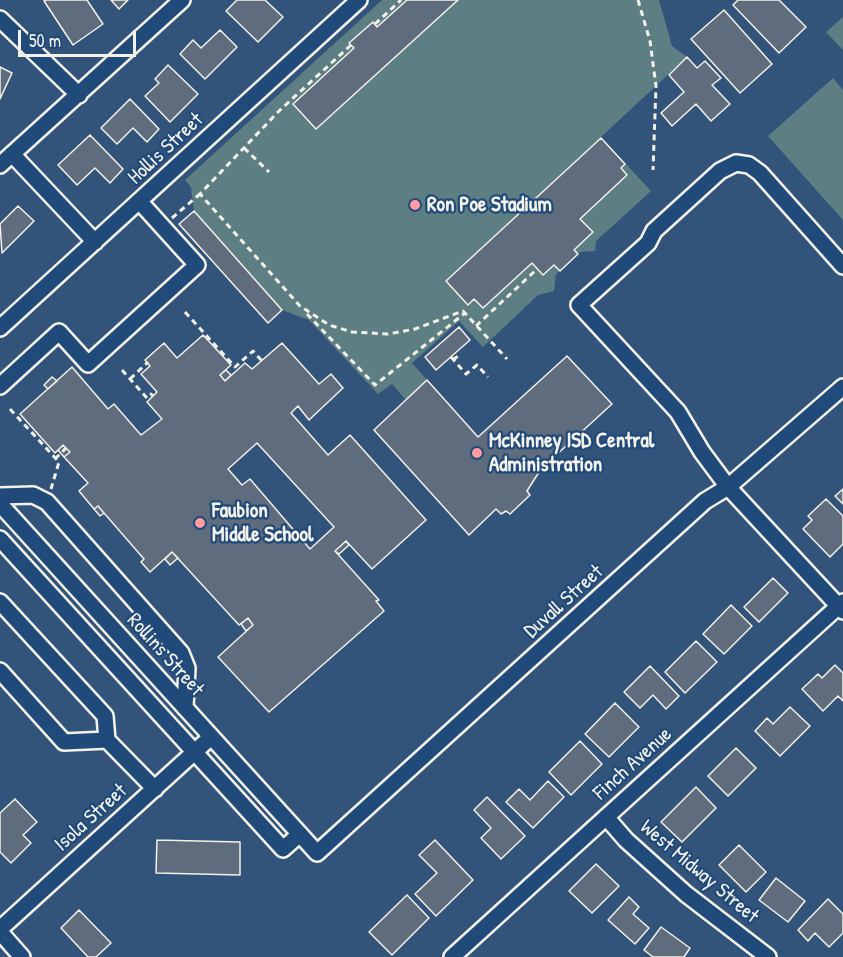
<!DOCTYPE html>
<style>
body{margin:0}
#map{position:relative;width:843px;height:957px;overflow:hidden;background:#32547b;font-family:"Patrick Hand",sans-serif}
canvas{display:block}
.scale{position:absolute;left:18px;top:30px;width:118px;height:27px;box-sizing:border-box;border:3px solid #f4f1e8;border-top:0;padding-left:8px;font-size:18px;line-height:21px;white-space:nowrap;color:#f4f1e8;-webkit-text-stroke:4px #1f4a7a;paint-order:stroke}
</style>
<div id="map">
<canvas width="843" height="957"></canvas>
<div class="scale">50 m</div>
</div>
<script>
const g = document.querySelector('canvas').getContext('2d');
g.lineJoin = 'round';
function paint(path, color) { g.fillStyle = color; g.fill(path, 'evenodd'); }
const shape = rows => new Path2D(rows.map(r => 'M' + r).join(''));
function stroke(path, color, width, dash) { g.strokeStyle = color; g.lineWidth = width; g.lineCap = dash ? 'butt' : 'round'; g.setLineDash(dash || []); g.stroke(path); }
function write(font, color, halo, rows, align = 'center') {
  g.font = font + ' "Patrick Hand",sans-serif'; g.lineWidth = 4.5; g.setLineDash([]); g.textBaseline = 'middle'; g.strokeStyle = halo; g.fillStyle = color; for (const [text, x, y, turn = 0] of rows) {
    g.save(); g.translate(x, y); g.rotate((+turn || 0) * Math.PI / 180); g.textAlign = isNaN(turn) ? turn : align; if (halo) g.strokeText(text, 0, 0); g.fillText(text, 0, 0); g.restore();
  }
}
const green = shape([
 [382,0,659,0,672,46,687,57,601,137,651,191,596,241,595,251,580,252,556,274,554,291,538,295,483,347,459,321,412,363,427,380,406,400,392,384,378,394,309,320,282,310,194,211,191,187,185,180],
 [843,17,843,50,826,32],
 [833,78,843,90,843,220,768,136]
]);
const building = shape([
 [46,0,87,0,103,24,73,45,44,1,46,0],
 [111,0,128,0,119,9,111,0],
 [237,0,265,0,283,17,258,42,226,11,237,0],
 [407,0,458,0,316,129,293,104,354,48,349,43,373,22,377,27,407,0],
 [738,0,779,0,806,27,779,53,733,5,738,0],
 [724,10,772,64,740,93,691,39,724,10],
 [220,30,237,47,205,79,180,54,193,40,201,48,220,30],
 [687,57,697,68,705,61,721,78,712,85,730,104,711,121,696,104,672,126,661,113,684,92,669,75,687,57],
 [168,65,198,94,170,122,145,96,159,83,155,79,168,65],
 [0,67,12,73,0,99,0,67],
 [130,99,159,129,147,142,133,128,117,144,101,128,130,99],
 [90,135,123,169,110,183,95,168,77,185,58,165,90,135],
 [601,138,625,164,621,168,627,175,580,219,593,232,574,250,578,254,560,271,554,265,543,275,532,263,483,308,474,299,468,305,446,281,601,138],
 [18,206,34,221,2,253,0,224,18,206],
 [194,211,282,310,268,323,179,224,194,211],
 [459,327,470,340,436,370,425,357,459,327],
 [203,335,231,365,220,375,225,381,245,363,252,369,282,343,319,384,331,374,343,388,309,420,298,406,291,413,328,455,350,435,426,520,372,569,346,541,335,551,379,600,376,601,384,611,269,712,218,657,253,625,248,618,239,625,172,552,150,572,141,562,144,559,104,513,98,506,94,509,79,491,88,483,64,457,70,452,63,445,55,453,20,414,72,367,108,409,114,404,141,435,162,419,147,402,157,392,141,374,150,366,145,360,164,343,177,358,203,335],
 [257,443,334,527,310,549,250,479,242,485,228,469,257,443],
 [567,356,612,404,541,469,527,491,530,495,510,514,506,511,501,514,496,509,469,535,374,430,427,380,478,437,567,356],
 [226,370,231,375,225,381,220,375,226,370],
 [52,377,57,381,48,389,44,385,52,377],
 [63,445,70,452,64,457,58,450,63,445],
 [843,489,843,504,835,496,843,489],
 [826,499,843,516,843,544,830,557,803,529,812,520,808,516,826,499],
 [98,506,104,513,100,516,94,509,98,506],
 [346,541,349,545,339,554,335,551,346,541],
 [172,552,178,558,170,565,165,559,172,552],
 [773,578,788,593,759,622,744,607,773,578],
 [731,605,752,626,724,654,703,634,731,605],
 [248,618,253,625,246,631,241,624,248,618],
 [696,641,717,662,685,693,665,672,696,641],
 [835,665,843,673,843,701,838,696,823,711,802,689,818,674,822,678,835,665],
 [650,666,679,696,666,709,653,695,640,708,624,692,650,666],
 [615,703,639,727,609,757,585,734,615,703],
 [790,707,810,726,780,756,755,731,767,718,773,724,790,707],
 [580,741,602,764,571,795,549,772,580,741],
 [736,748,756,768,728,796,708,776,736,748],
 [548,781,564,797,533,828,506,802,519,789,530,800,548,781],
 [696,787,716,808,682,842,661,822,696,787],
 [487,797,525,836,501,859,481,838,491,828,474,810,487,797],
 [15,799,37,822,23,835,31,843,11,863,0,852,0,813,15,799],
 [157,840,240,842,240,875,156,873,157,840],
 [435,840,473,880,436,916,415,894,437,873,419,855,435,840],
 [739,845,766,872,746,892,719,865,739,845],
 [596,864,619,886,592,913,569,891,596,864],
 [776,878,805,901,788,922,759,900,776,878],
 [407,895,429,918,392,955,369,932,407,895],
 [629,897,639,907,633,914,649,928,635,944,608,920,629,897],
 [828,899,843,914,843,933,829,947,815,933,808,941,798,930,828,899],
 [79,910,111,943,96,957,88,957,61,928,79,910],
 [661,927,690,948,684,957,653,957,644,950,661,927]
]);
const path = shape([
 [638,0,650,41,656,86,653,170],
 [375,24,401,0],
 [351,45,279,111,200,194,300,306,329,325,352,332,388,334,415,329,463,311,507,359],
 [244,148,269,172],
 [172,218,200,194],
 [185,312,235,367,253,351,262,361],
 [307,314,375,385,465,313],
 [476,326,537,269],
 [451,357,466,374,477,365,488,377],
 [453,360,458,356,455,353],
 [122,370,147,398,151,394,153,396],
 [130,379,148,362],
 [10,409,59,462,51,489],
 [55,459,66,448]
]);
const minor = shape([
 [0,19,79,95],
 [12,154,95,242],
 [0,165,182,0],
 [843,266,760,173,749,165,736,163,720,171,654,231,648,243,579,305,678,412,702,452,728,487,843,611],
 [0,328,359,0],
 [0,386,59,332,88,364,197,265,140,202],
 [0,496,33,495,47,502,181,653,187,668,185,708],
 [0,504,317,853,705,501,728,487,843,387],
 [0,539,283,849,300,834],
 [0,602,105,716,107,740,155,789],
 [0,671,64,742,107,740],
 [606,817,626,840,686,894,768,957],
 [0,929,211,737],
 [0,932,22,957],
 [452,957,843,602]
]);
const markers = [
 [415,205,6,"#ff9aa2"],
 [477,453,6,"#ff9aa2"],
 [200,523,6,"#ff9aa2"]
];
const streetNames = [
 ["Hollis Street",166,149,-43],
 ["Duvall Street",564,602,-42],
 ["Rollins Street",165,655,48],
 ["Finch Avenue",633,764,-42],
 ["Isola Street",91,818,-42],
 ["West Midway Street",699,872,40]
];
const poiNames = [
 ["Ron Poe Stadium",427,205],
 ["McKinney ISD Central",489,441],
 ["Administration",489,465],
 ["Faubion",212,511],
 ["Middle School",212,535]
];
paint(green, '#5d7f83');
paint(building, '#5e6c7e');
stroke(building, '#f4f1e8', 1.5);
stroke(minor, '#f4f1e8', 20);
stroke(path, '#f4f1e8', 3, [6, 4.5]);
stroke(minor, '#1f4a7a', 15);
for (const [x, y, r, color] of markers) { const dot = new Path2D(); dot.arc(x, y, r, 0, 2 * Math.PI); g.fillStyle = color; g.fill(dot); stroke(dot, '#1f4a7a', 2); }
write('21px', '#f4f1e8', '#1f4a7a', streetNames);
write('bold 21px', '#f4f1e8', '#1f4a7a', poiNames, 'left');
</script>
